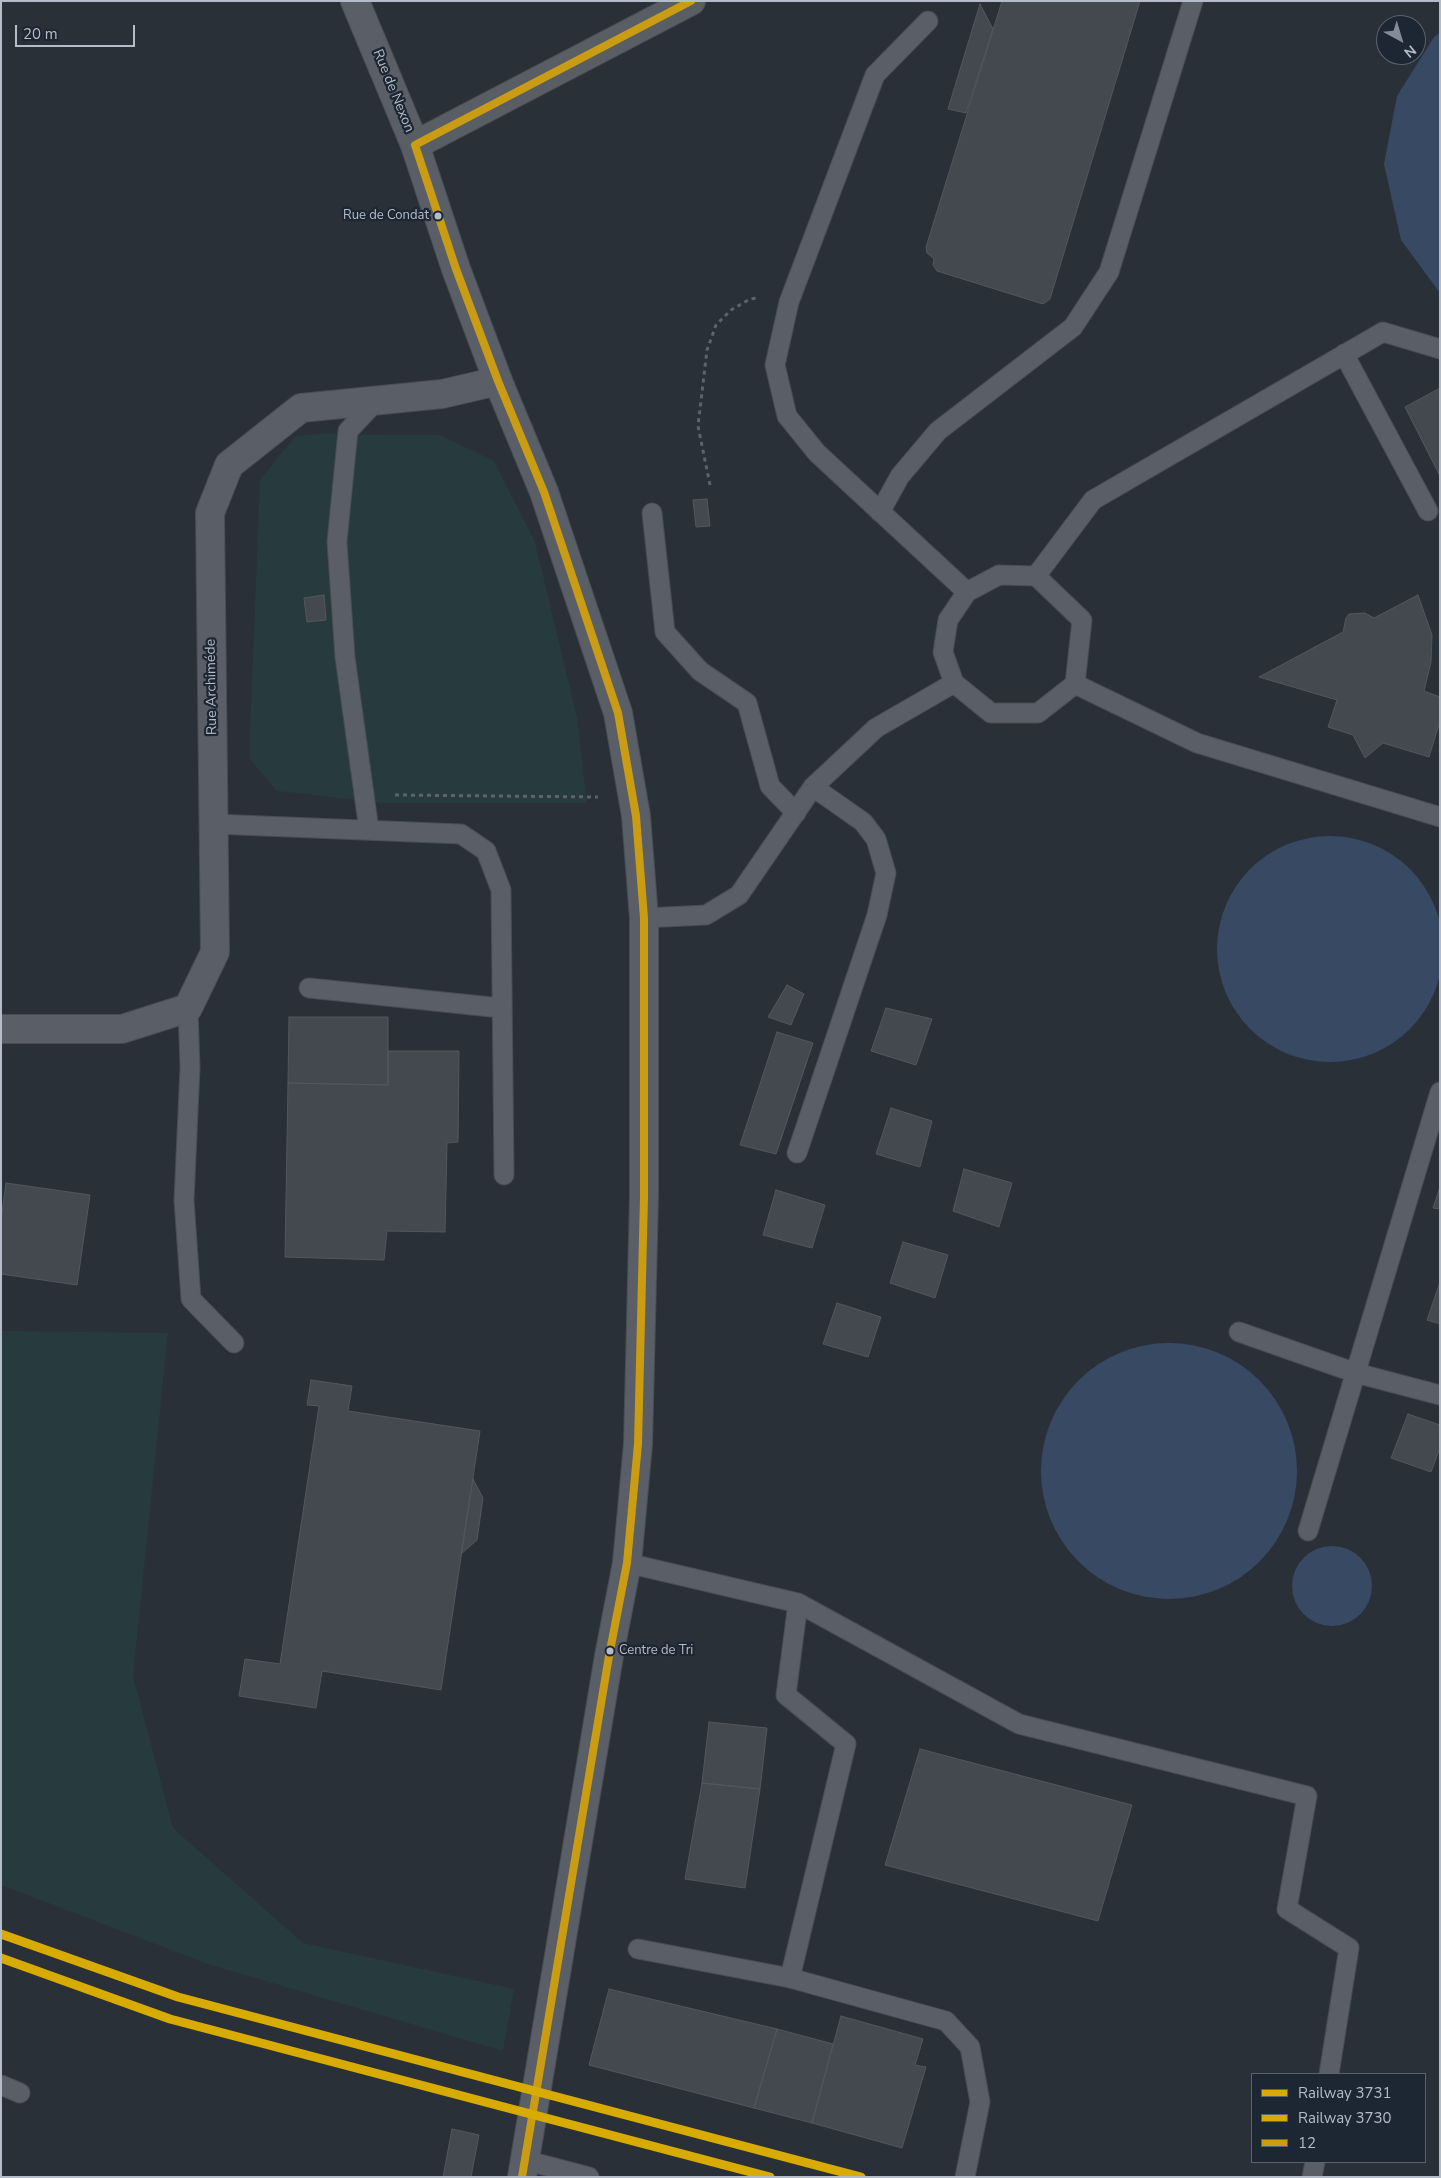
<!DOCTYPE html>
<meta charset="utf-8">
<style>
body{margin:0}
#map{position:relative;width:1441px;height:2178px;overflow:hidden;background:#2a3038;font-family:"Nunito Sans",sans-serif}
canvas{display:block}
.frame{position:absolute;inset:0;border:2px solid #b4bcc9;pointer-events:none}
.legend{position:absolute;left:1251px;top:2073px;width:175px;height:90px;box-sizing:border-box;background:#1d2633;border:1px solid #59626f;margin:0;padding:6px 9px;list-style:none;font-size:15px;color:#b4bcc9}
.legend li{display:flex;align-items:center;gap:10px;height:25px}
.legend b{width:25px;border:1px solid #59626f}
.north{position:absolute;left:1376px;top:15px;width:50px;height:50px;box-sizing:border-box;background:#1d2633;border:1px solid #59626f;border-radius:50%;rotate:141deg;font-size:14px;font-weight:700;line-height:20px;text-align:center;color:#b4bcc9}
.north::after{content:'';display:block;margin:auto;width:18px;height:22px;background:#848b96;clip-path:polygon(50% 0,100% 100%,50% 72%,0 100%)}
.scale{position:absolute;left:15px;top:25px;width:120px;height:22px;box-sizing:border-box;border:2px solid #b4bcc9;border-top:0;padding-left:6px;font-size:15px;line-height:18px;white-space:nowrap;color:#b4bcc9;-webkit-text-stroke:4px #1d2633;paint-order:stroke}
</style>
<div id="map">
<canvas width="1441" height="2178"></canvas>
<div class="frame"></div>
<ul class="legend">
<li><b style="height:6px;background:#d8ab00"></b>Railway 3731</li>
<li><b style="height:6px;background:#d8ab00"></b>Railway 3730</li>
<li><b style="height:6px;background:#c99c13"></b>12</li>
</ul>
<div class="north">N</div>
<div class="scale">20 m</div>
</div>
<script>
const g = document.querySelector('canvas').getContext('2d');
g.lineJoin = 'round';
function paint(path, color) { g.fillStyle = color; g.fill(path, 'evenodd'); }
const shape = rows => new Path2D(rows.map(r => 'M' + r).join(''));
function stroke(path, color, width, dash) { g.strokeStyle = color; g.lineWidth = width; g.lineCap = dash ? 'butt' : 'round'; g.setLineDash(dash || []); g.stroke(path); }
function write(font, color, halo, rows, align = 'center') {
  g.font = font + ' "Nunito Sans",sans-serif'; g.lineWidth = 4.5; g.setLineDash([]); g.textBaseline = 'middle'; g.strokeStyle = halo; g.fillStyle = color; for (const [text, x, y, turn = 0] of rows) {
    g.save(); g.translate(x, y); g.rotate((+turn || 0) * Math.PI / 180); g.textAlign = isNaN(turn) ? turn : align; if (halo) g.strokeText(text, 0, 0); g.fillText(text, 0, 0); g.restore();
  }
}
const green = shape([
 [318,434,440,435,494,461,535,542,577,717,587,803,385,803,277,791,249,758,260,480,295,436],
 [1,1331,168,1333,133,1676,173,1828,303,1943,514,1989,503,2051,208,1964,1,1885]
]);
const water = shape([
 [1440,33,1440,293,1401,240,1384,164,1397,96,1434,37],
 '1217 949a113 113 0 1 1 226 0a113 113 0 1 1-226 0Z',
 '1041 1471a128 128 0 1 1 256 0a128 128 0 1 1-256 0Z',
 '1292 1586a40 40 0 1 1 80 0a40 40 0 1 1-80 0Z'
]);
const building = shape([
 [1002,1,1140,1,1050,299,1043,304,937,271,933,265,934,259,927,253,926,247,1002,1],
 [980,4,993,29,966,113,948,109,980,4],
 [1440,388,1440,476,1405,407,1440,388],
 [707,499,710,526,696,527,693,500,707,499],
 [324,595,326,620,307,622,304,598,324,595],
 [1418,595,1432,635,1431,662,1424,691,1440,697,1440,721,1429,757,1383,743,1365,758,1353,735,1328,727,1337,700,1259,677,1343,632,1346,618,1349,614,1365,613,1374,618,1418,595],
 [787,985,804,994,791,1025,768,1017,787,985],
 [886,1008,932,1019,916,1065,871,1051,886,1008],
 [289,1017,388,1017,388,1085,288,1083,289,1017],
 [777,1032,813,1043,776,1154,740,1145,777,1032],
 [388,1051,459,1051,458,1142,447,1143,445,1232,387,1231,384,1260,285,1257,288,1083,388,1085,388,1051],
 [891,1108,932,1121,920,1167,876,1154,891,1108],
 [964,1169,1012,1183,999,1227,953,1211,964,1169],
 [6,1183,90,1195,77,1285,1,1274,1,1221,6,1183],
 [1440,1187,1440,1209,1433,1208,1440,1187],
 [776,1190,825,1205,812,1248,763,1235,776,1190],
 [903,1242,948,1255,935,1298,890,1283,903,1242],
 [1440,1282,1440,1324,1427,1320,1440,1282],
 [837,1303,881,1317,868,1357,823,1344,837,1303],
 [311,1380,352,1386,348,1411,480,1431,441,1690,322,1671,316,1708,239,1696,245,1659,280,1664,319,1406,307,1405,311,1380],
 [1408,1414,1440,1425,1440,1448,1431,1472,1391,1458,1408,1414],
 [473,1479,483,1498,477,1540,461,1554,473,1479],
 [709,1722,767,1728,760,1789,702,1783,709,1722],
 [920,1749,1132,1805,1098,1921,885,1865,920,1749],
 [702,1783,760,1789,745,1888,685,1879,702,1783],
 [609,1989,777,2029,754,2108,589,2065,609,1989],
 [841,2016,923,2039,915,2065,926,2067,902,2148,812,2123,841,2016],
 [777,2029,833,2044,812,2123,754,2108,777,2029],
 [452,2129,479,2135,471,2177,443,2177,452,2129]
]);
const path = shape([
 [710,485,698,426,707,350,716,325,731,310,750,299,758,298],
 [395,795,598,797]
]);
const service = shape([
 [928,21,875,75,789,302,775,365,787,416,817,453,967,592],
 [1344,354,1428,511],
 [880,512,900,476,938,431,1073,327,1109,272,1193,1],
 [652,513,665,632,700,671,747,703,770,786,796,813],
 [999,575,1036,576,1082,620,1075,684,1038,713,991,713,954,683,943,652,948,620,967,592,999,575],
 [1036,576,1093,500,1383,332,1440,349],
 [1075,684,1197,743,1440,817],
 [214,824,461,834,486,851,501,890,504,1175],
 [369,830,345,657,337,542,348,431,377,400],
 [644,918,706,915,739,895,813,787,876,728,954,683],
 [309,988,501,1008],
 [188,1008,190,1068,184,1200,191,1299,234,1343],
 [797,1153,877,915,886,873,876,839,863,822,813,787],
 [1239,1332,1356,1373,1440,1395],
 [1308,1531,1440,1092],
 [627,1563,798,1603,1019,1724,1307,1796,1287,1909,1349,1948,1329,2074],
 [638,1949,790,1978,946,2021,970,2047,980,2102,965,2177],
 [790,1978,846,1744,786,1695,798,1603],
 [1,2085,20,2093],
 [524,2160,589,2177],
 [1312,2177,1315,2162]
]);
const minor = shape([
 [1,1029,122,1029,188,1008,215,952,210,513,229,465,301,408,442,394,498,381]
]);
const tertiary = shape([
 [355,1,415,145,456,269,498,381,544,492,618,713,636,816,644,918,644,1197,638,1444,627,1563,609,1656,522,2177]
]);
const secondary = shape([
 [415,145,691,1]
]);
const bus1 = shape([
 [415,145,456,269,498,381,544,492,618,713,636,816,644,918,644,1197,638,1444,627,1563,609,1656,522,2177],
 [415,145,691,1]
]);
const rail1 = shape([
 [1,1958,170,2019,770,2177]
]);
const rail2 = shape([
 [1,1934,178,1997,861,2177]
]);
const markers = [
 [438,216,4.5,"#b4bcc9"],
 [610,1651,4.5,"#b4bcc9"]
];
const busNames = [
 ["Rue de Condat",429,216],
 ["Centre de Tri",619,1651,"left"]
];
const streetNames = [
 ["Rue de Nexon",393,91,68],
 ["Rue Archiméde",212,687,-91]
];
paint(green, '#273a3e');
paint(water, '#384963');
paint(building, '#444950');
stroke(building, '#52575f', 1);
stroke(service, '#484c53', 21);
stroke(minor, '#484c53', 30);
stroke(tertiary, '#484c53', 30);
stroke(secondary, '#484c53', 30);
stroke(path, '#5d636a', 3, [4, 4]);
stroke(service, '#5a5e66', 19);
stroke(minor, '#5a5e66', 28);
stroke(tertiary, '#5a5e66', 28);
stroke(secondary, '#595d64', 28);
stroke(bus1, '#c99c13', 8);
stroke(rail1, '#d8ab00', 9);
stroke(rail2, '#d8ab00', 9);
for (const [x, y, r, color] of markers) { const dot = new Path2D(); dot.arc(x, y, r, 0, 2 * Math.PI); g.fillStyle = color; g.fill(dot); stroke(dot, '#1d2633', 2); }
write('13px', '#b4bcc9', '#1d2633', busNames, 'right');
write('14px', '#b4bcc9', '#1d2633', streetNames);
</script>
